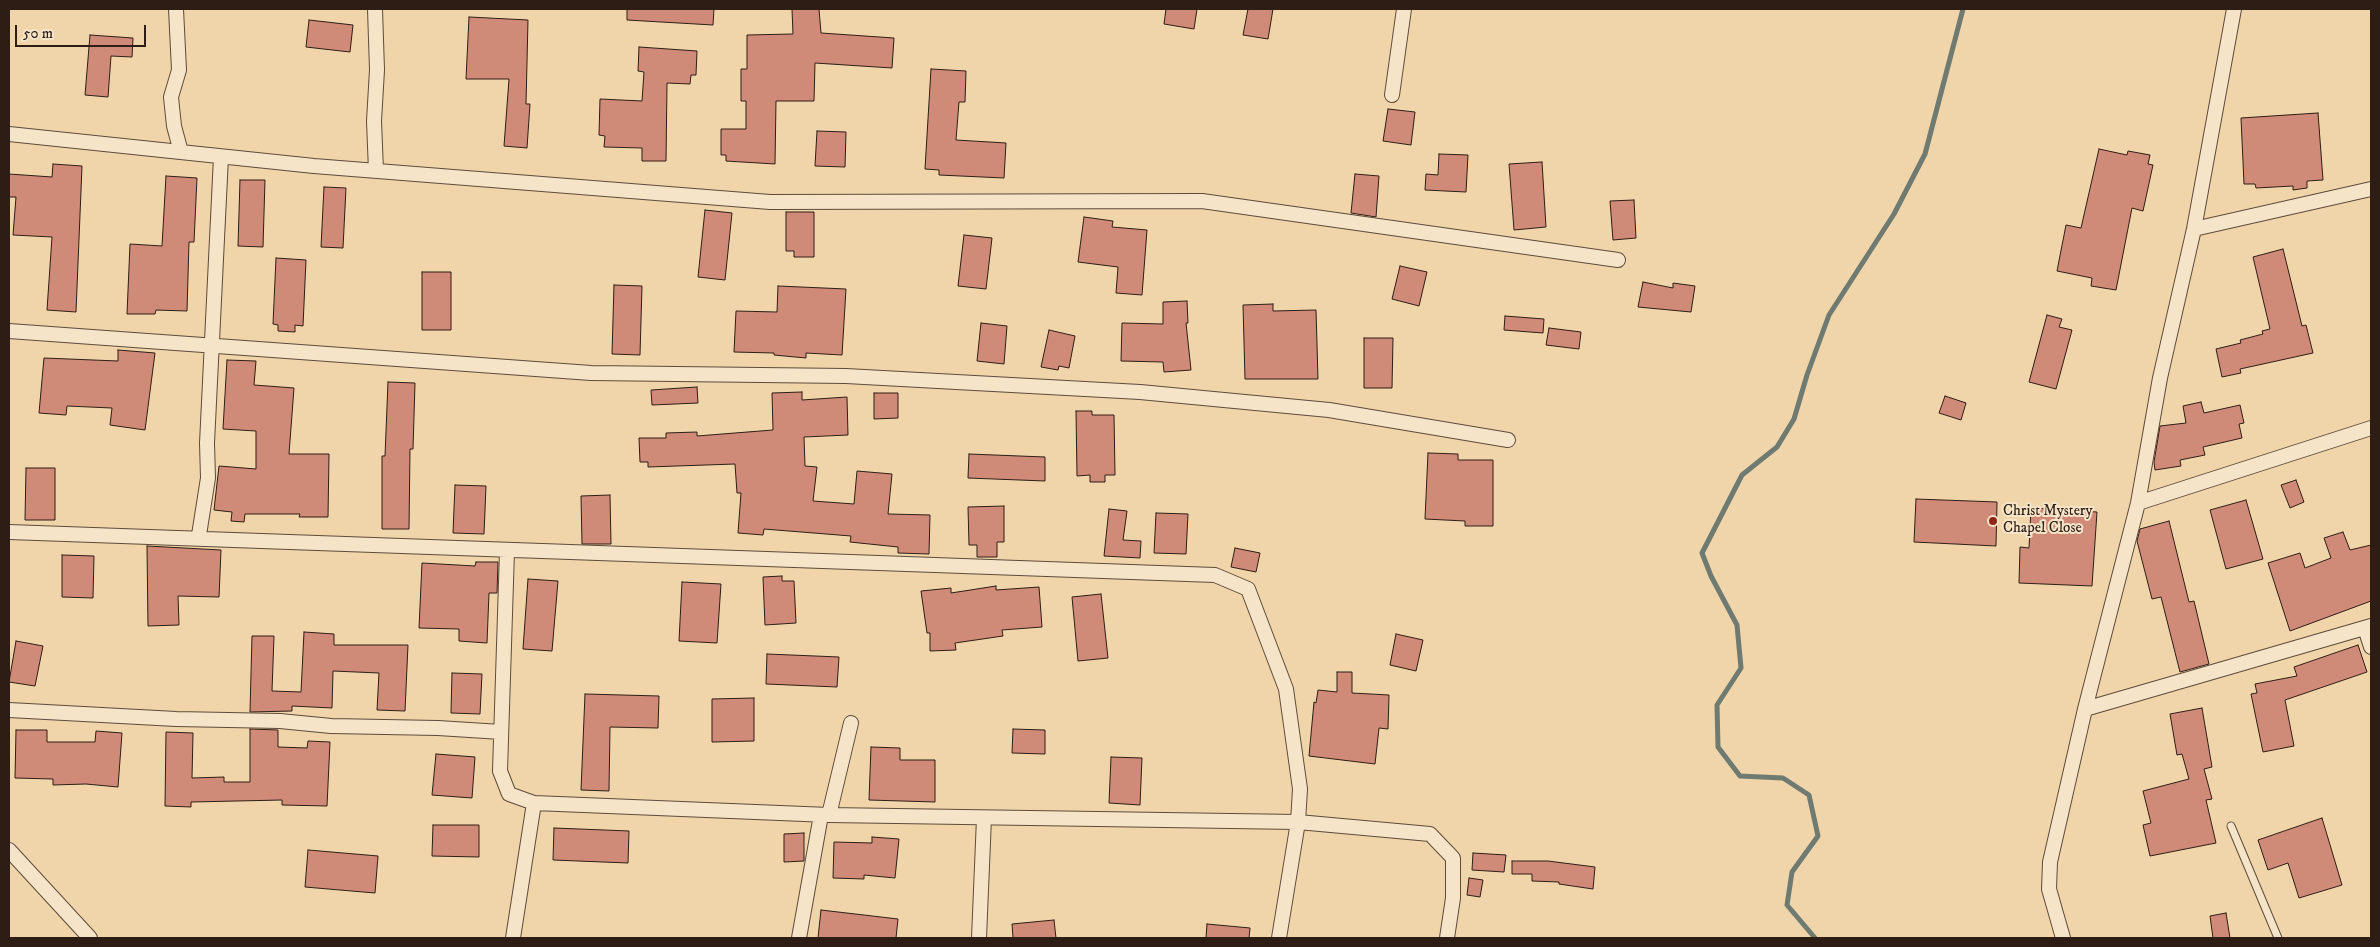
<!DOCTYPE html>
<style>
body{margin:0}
#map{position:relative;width:2380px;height:947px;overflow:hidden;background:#f0d5aa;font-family:"IM FELL DW Pica",serif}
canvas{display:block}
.frame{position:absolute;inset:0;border:10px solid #2e1d14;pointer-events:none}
.scale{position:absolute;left:15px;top:25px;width:131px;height:22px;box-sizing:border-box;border:2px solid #2e1d14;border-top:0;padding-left:6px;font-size:15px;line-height:18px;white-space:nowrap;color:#2e1d14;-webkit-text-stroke:4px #f5e4c8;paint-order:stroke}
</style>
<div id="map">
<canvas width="2380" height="947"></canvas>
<div class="frame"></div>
<div class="scale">50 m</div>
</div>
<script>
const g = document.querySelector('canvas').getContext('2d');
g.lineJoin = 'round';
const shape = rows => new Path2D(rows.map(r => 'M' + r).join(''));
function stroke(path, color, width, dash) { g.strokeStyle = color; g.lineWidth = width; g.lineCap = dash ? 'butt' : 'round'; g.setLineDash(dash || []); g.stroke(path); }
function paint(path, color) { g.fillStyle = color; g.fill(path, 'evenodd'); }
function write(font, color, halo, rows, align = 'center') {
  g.font = font + ' "IM FELL DW Pica",serif'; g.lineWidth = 4; g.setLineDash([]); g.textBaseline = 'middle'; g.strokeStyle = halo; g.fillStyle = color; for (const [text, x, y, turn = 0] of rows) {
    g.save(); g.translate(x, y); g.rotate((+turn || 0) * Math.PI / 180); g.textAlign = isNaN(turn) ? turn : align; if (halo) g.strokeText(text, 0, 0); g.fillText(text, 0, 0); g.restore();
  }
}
const stream = shape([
 [1815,938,1787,905,1792,872,1818,836,1809,795,1783,778,1740,776,1718,747,1717,705,1741,668,1737,625,1711,576,1702,553,1742,475,1777,447,1794,419,1807,375,1829,315,1894,214,1925,154,1963,9]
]);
const building = shape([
 [627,9,714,9,713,25,627,20,627,9],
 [792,9,819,9,821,33,894,38,892,68,815,63,814,101,776,101,775,164,726,161,726,155,721,155,721,129,746,129,746,101,741,101,741,69,747,69,747,35,793,34,792,9],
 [1166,9,1197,9,1194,29,1164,24,1166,9],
 [1248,9,1273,9,1268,39,1243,35,1248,9],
 [469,17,528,20,526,104,530,104,527,148,504,146,509,79,466,79,469,17],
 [309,20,353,25,350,52,306,47,309,20],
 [90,35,133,38,132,57,111,56,108,97,85,95,90,35],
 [639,47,697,51,696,75,691,75,690,84,667,83,666,161,642,161,642,148,604,147,605,136,599,135,600,99,642,101,644,72,638,71,639,47],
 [931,69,966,71,965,102,959,102,956,140,1006,143,1004,178,939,175,939,170,925,169,931,69],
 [1388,109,1415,112,1411,145,1383,141,1388,109],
 [2318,113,2323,180,2307,181,2307,188,2293,190,2293,186,2256,188,2255,184,2244,184,2241,118,2318,113],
 [817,131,846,132,845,167,815,166,817,131],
 [2099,149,2127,155,2128,151,2150,155,2148,164,2153,165,2143,211,2132,208,2116,290,2091,286,2092,278,2057,271,2066,225,2081,228,2099,149],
 [1439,154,1468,155,1466,192,1425,190,1426,174,1438,175,1439,154],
 [1542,162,1546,227,1514,230,1509,164,1542,162],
 [53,164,82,166,76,312,47,310,52,237,13,235,16,197,9,197,9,174,52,177,53,164],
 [1355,174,1379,176,1376,217,1351,213,1355,174],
 [166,176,197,178,194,242,189,242,187,311,156,310,155,314,127,314,130,244,162,246,166,176],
 [240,180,265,180,263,247,238,246,240,180],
 [324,187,346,188,343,248,321,247,324,187],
 [1634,200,1636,238,1613,240,1610,201,1634,200],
 [705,210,732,213,725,280,698,277,705,210],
 [786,212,814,212,814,257,794,257,794,251,786,251,786,212],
 [1084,217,1113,221,1112,227,1147,230,1142,295,1116,293,1118,267,1078,262,1084,217],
 [964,235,992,238,986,289,958,286,964,235],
 [2283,249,2302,326,2306,325,2313,353,2240,369,2241,373,2222,377,2216,349,2241,343,2240,340,2263,334,2262,331,2270,329,2253,257,2283,249],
 [276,258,306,260,303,326,295,325,295,332,278,331,278,325,273,324,276,258],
 [1400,266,1427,272,1419,306,1392,299,1400,266],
 [422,272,451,272,451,330,422,330,422,272],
 [1643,282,1673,288,1673,283,1695,286,1691,312,1638,307,1643,282],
 [614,285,642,286,640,355,612,354,614,285],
 [778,286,846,289,842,355,806,353,806,358,774,355,774,353,734,352,736,311,777,312,778,286],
 [1187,301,1188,323,1186,323,1191,370,1164,372,1163,362,1121,361,1122,323,1163,324,1163,302,1187,301],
 [1273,304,1273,311,1316,310,1318,379,1245,379,1243,305,1273,304],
 [2047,315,2062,319,2059,327,2072,330,2056,389,2029,382,2047,315],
 [1505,316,1544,319,1543,333,1504,330,1505,316],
 [981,323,1007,326,1004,364,977,361,981,323],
 [1549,328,1581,332,1579,349,1546,345,1549,328],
 [1049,330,1075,336,1069,368,1059,366,1058,370,1041,367,1049,330],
 [1364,338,1393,338,1392,388,1364,388,1364,338],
 [118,350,155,353,145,430,110,425,112,408,67,406,66,415,39,413,44,358,118,361,118,350],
 [227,360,256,361,254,385,294,388,289,454,329,454,328,517,299,517,300,514,245,514,244,522,231,521,232,512,214,510,219,466,256,469,256,431,223,429,227,360],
 [388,382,415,383,413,449,410,449,409,529,382,529,382,456,385,456,388,382],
 [697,387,698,403,652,405,651,390,697,387],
 [802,392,802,400,847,397,848,435,804,437,805,466,817,467,813,501,854,504,857,471,892,474,888,514,930,515,929,554,898,553,898,547,850,542,851,536,764,529,763,535,738,533,741,493,737,493,735,464,648,467,648,462,640,462,639,438,666,438,666,433,697,432,697,436,773,430,772,393,802,392],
 [874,393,898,393,898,418,874,419,874,393],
 [1945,396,1966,403,1961,420,1939,413,1945,396],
 [2201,402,2204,413,2240,405,2244,423,2239,424,2242,438,2203,447,2205,455,2180,460,2181,466,2155,470,2154,462,2160,426,2186,423,2183,406,2201,402],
 [1076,411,1092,411,1092,415,1114,415,1115,475,1105,475,1105,482,1090,482,1090,475,1077,476,1076,411],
 [1428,453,1458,454,1458,460,1493,460,1493,526,1465,526,1465,521,1425,519,1428,453],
 [969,454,1045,457,1045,481,968,478,969,454],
 [26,468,55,468,55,520,25,520,26,468],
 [2296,480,2304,502,2290,508,2281,485,2296,480],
 [455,485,486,486,484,534,453,533,455,485],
 [610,495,611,544,582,544,581,496,610,495],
 [1916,499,1997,502,1996,546,1914,542,1916,499],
 [2246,500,2263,559,2226,569,2210,510,2246,500],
 [1004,506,1004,542,997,542,997,557,977,557,977,545,969,545,968,507,1004,506],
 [2031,508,2097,512,2092,586,2019,583,2020,547,2029,548,2031,508],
 [1109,509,1127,511,1123,540,1141,541,1140,558,1104,556,1109,509],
 [1156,513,1188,514,1186,554,1154,553,1156,513],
 [2169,521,2189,602,2194,601,2209,664,2180,672,2161,597,2152,599,2137,541,2140,529,2169,521],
 [2343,532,2350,550,2371,545,2371,601,2290,631,2268,563,2300,553,2305,568,2331,558,2324,538,2343,532],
 [147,546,221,550,219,597,178,596,179,625,148,626,147,546],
 [1235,548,1260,553,1256,572,1231,567,1235,548],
 [62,555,94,556,93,598,62,597,62,555],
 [476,562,498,562,497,593,489,593,487,643,459,641,459,629,419,628,422,563,475,566,476,562],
 [782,576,782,581,794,581,796,623,765,625,763,577,782,576],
 [528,579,558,581,552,651,523,649,528,579],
 [682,582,721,584,717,643,679,641,682,582],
 [996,586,996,590,1039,587,1042,627,1002,630,1003,636,955,643,956,650,930,651,930,633,927,633,921,591,951,588,951,593,996,586],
 [1101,594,1108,658,1078,661,1072,597,1101,594],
 [304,632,334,634,334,645,408,645,405,711,377,710,379,673,333,671,332,708,292,706,292,711,250,712,252,636,274,636,272,691,301,692,304,632],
 [1396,634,1423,640,1416,671,1390,665,1396,634],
 [16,641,43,646,35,686,9,682,16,641],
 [2358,645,2367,672,2285,700,2294,746,2263,752,2251,694,2257,693,2255,684,2297,676,2294,667,2358,645],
 [767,654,839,657,837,687,766,684,767,654],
 [1337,672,1352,672,1352,693,1389,695,1388,729,1379,728,1375,764,1309,756,1314,702,1316,703,1318,690,1337,692,1337,672],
 [452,673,482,674,480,714,451,713,452,673],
 [585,694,659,696,658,728,610,727,609,791,581,790,585,694],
 [754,698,754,741,712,742,712,699,754,698],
 [2202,708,2212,767,2204,769,2212,799,2206,800,2216,843,2150,856,2143,825,2151,823,2143,791,2189,779,2182,754,2177,755,2170,714,2202,708],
 [250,729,278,730,278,747,307,748,308,741,330,742,327,806,282,805,282,800,191,802,191,807,165,806,166,732,193,733,192,778,224,777,224,782,250,782,250,729],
 [1013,729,1045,730,1045,754,1012,753,1013,729],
 [16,730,47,730,47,742,95,742,96,731,122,733,118,787,86,784,53,785,53,779,15,778,16,730],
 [871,747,900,748,900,760,935,760,935,802,869,800,871,747],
 [436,754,475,757,472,798,432,795,436,754],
 [1111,757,1142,758,1140,805,1109,803,1111,757],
 [2322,818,2342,885,2299,898,2288,863,2268,870,2258,840,2322,818],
 [433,825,479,825,479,857,432,856,433,825],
 [554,828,629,831,628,863,553,860,554,828],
 [804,833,804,861,784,862,784,834,804,833],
 [872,837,899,839,895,878,864,875,864,879,833,878,834,842,872,843,872,837],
 [308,850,378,856,375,893,305,887,308,850],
 [1473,853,1506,855,1504,872,1472,870,1473,853],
 [1512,861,1548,861,1595,867,1593,889,1559,884,1559,882,1532,881,1532,874,1512,874,1512,861],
 [1469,878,1483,880,1480,897,1467,895,1469,878],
 [821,910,898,919,896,938,818,938,821,910],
 [2226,913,2230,938,2213,938,2210,916,2226,913],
 [1054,920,1056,938,1013,938,1012,924,1054,920],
 [1207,924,1250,928,1249,938,1206,938,1207,924]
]);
const lane = shape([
 [2231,826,2278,938]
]);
const street = shape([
 [176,9,179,70,171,97,174,126,181,152],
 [375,9,377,70,374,121,376,171],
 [1392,95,1404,9],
 [9,134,314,166,770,202,1202,201,1618,260],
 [2194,229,2371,189],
 [9,331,591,373,846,376,1140,392,1329,410,1508,440],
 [2138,503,2371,428],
 [9,532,1215,575,1248,589,1286,689,1300,789,1298,822,1279,938],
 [199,535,208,478,207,443,221,157],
 [507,551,500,771,509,794,534,803,829,815,1298,822,1430,834,1453,858,1453,898,1447,938],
 [2365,628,2371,647],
 [2085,709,2371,626],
 [9,710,176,719,280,721,331,726,438,728,501,732],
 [829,815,851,723],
 [9,850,90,938],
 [513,938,534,803],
 [799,938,821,815],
 [979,938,984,818],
 [2063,938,2049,889,2050,862,2085,709,2138,503,2160,378,2194,229,2234,9]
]);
const markers = [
 [1993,521,5,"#8f2418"]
];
const poiNames = [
 ["Christ Mystery",2003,512],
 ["Chapel Close",2003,529]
];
stroke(stream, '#6f7a70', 5);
paint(building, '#d08a78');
stroke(building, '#2e1d14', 1);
stroke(lane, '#5e4b3a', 9);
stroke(street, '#5e4b3a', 16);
stroke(lane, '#f5e4c8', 7);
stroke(street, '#f5e4c8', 14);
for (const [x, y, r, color] of markers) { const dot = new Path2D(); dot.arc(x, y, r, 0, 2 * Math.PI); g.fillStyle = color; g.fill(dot); stroke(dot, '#f5e4c8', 2); }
write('15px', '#2e1d14', '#f5e4c8', poiNames, 'left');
</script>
